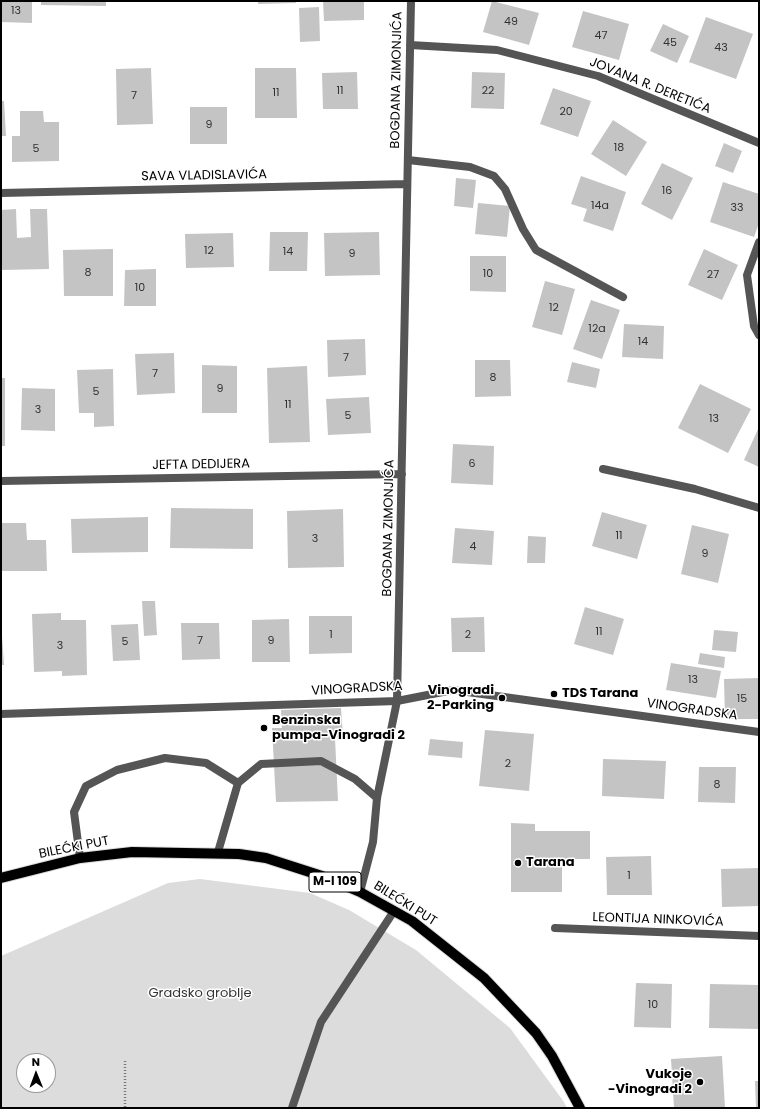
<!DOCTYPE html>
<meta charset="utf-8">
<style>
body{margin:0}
#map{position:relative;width:760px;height:1109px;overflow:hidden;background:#fff;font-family:Poppins,sans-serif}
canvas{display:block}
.frame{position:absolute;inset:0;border:2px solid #000;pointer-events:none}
.north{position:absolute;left:16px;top:1053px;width:40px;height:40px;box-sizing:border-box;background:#fff;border:1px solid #999;border-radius:50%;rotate:359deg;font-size:11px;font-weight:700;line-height:16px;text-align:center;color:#000}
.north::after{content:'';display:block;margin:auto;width:14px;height:18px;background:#000;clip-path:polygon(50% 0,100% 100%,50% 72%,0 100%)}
</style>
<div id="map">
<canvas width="760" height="1109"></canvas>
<div class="frame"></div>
<div class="north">N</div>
</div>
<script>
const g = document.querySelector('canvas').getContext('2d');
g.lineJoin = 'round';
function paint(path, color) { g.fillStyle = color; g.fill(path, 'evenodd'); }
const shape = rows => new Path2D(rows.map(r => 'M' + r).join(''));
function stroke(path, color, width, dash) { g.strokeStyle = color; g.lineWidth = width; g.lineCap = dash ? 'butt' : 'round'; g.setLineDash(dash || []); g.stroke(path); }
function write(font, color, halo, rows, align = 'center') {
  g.font = font + ' Poppins,sans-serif'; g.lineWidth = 3; g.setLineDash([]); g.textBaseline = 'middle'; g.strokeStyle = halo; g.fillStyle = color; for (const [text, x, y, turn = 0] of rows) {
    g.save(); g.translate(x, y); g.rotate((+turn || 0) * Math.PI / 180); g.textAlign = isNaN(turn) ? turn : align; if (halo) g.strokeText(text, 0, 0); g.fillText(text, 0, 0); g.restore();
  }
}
const green = shape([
 [200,879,310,893,349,910,416,950,510,1028,564,1102,567,1108,1,1108,1,956,168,883],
 [24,1061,48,1061,48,1085,24,1085]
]);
const building = shape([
 [1,1,32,1,32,23,1,22],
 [41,1,106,1,106,6,41,5],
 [258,1,296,1,296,3,258,4],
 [323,1,364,1,364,20,324,21],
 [492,1,539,13,529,45,483,32],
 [319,7,320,41,300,42,299,8],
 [583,11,629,24,619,60,572,47],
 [706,17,753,34,736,79,689,62],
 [663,24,689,36,677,63,650,51],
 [151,68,153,124,117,125,116,69],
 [255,68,296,68,297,118,255,118],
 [357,72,358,109,323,109,322,73],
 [472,72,505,73,504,109,471,108],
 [553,88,591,101,578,137,540,124],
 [1,101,4,101,6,136,1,136],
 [190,107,227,107,227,144,190,144],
 [20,111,43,111,44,122,59,122,59,161,12,162,12,136,20,136],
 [613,120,647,142,626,176,591,154],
 [724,143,742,151,733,173,715,166],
 [662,163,693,178,672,220,641,204],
 [581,176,626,192,613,231,583,221,587,209,571,204],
 [456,178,476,180,473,208,454,206],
 [723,182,759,194,759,223,754,237,710,222],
 [478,203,510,206,507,237,475,234],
 [16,209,17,238,31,237,30,209,47,209,49,269,1,270,1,210],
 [270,232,308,232,307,271,269,271],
 [379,232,380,275,325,276,324,233],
 [233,233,234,267,186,268,185,234],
 [113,249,113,296,64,296,63,250],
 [704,249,738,265,722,300,688,285],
 [470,256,506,256,506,292,470,291],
 [156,269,156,306,124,306,125,270],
 [545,281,575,289,562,335,532,327],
 [591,300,620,310,602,359,573,349],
 [624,324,664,326,663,359,622,357],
 [365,339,366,375,328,377,327,340],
 [174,353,175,393,137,395,135,354],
 [475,360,510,360,511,396,475,397],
 [572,362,600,369,596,388,567,382],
 [202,365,237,366,237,413,202,413],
 [307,366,310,442,269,443,267,368],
 [113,369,114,426,94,427,94,413,79,413,77,370],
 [1,378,5,378,5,446,1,446],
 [700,384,751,409,728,453,678,428],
 [22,388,55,389,55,431,21,430],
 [369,397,371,433,328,435,326,399],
 [759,427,759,467,744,460],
 [453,444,494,446,493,485,451,483],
 [171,508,253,509,253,549,170,548],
 [343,509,344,567,288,568,287,511],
 [602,512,647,525,637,559,592,546],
 [148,517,148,552,72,553,71,519],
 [1,523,26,523,27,540,46,540,47,571,1,571],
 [692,525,729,534,718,583,681,574],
 [455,528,494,531,492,565,452,563],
 [528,536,546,537,545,563,527,563],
 [142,601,155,601,157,635,144,636],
 [585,607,624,619,613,655,574,644],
 [61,613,61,620,86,620,87,675,62,676,62,671,34,672,32,614],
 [309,616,352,616,352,653,309,654],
 [484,617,485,652,452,652,451,618],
 [289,619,290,662,252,662,252,620],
 [1,621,4,665,1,665],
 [181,623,219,623,220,659,182,660],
 [138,624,140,660,113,661,111,625],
 [714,630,738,632,736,652,712,650],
 [700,653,725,657,724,668,698,664],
 [671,663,721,671,716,698,666,690],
 [759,678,759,719,725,719,724,679],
 [341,708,343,737,335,738,338,801,276,802,272,728,282,728,281,710],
 [485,730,534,734,529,791,479,786],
 [430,739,463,742,462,758,428,755],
 [603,759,666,761,664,799,602,796],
 [699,767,736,767,735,803,698,802],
 [511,823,535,824,535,831,590,831,590,859,562,859,562,892,511,892],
 [651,856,652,895,607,895,606,857],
 [759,868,759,906,722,907,721,869],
 [636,983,672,984,671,1028,634,1027],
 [710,984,759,985,759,1029,709,1028],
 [722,1056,725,1108,674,1108,671,1059],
 [755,1081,759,1081,759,1108,756,1108]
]);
const path = shape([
 [125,1061,125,1108]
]);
const service = shape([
 [218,852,238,783,261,764,321,761,355,779,377,798],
 [80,858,74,812,86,786,117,770,165,758,206,763,238,783],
 [292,1108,321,1022,394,911]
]);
const minor = shape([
 [410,45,497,50,598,76,759,143],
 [408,160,470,167,494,176,505,189,523,229,536,250,623,297],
 [1,193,407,184],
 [759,242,747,275,754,326,759,335],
 [603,469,695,489,759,508],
 [1,481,402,474],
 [1,714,397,701,453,690,759,732],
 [360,892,373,842,377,798,397,701,411,1],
 [555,928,759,936]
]);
const primary = shape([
 [1,878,80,858,132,852,239,854,266,858,322,876,360,892,412,921,484,978,536,1033,552,1056,580,1108]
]);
const markers = [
 [554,694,4,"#000"],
 [502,698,4,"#000"],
 [264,728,4,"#000"],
 [518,863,4,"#000"],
 [700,1082,4,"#000"]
];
const numberNames = [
 ["13",16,11],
 ["49",511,22],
 ["47",601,36],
 ["45",670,43],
 ["43",721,48],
 ["11",340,91],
 ["22",488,91],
 ["11",276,93],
 ["7",134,96],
 ["20",566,112],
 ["9",209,125],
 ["18",619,148],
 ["5",36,149],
 ["16",667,191],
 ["14a",600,206],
 ["33",737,208],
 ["12",209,251],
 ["14",288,252],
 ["9",352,254],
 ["8",88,273],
 ["10",488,274],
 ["27",713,275],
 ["10",140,288],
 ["12",554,308],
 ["12a",597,329],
 ["14",643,342],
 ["7",346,358],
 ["7",155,374],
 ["8",493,378],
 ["9",220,389],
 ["5",96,392],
 ["11",288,405],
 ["3",38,410],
 ["5",348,416],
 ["13",714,419],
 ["6",472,464],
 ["11",619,536],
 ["3",315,539],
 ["4",473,547],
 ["9",705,554],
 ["11",599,632],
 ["1",331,635],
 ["2",468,635],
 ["7",200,641],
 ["9",271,641],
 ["5",125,642],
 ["3",60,646],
 ["13",693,680],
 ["15",742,699],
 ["2",508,764],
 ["8",717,785],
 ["1",629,876],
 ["10",653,1005]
];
const shields = [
 [335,882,52]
];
const shieldNames = [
 ["M-I 109",335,882]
];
const streetNames = [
 ["BOGDANA ZIMONJIĆA",397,80,-89],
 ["JOVANA R. DERETIĆA",650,86,22],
 ["SAVA VLADISLAVIĆA",204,176,-1],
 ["JEFTA DEDIJERA",201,465,-1],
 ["BOGDANA ZIMONJIĆA",389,528,-89],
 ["VINOGRADSKA",357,689,-3],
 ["VINOGRADSKA",692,710,8],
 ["BILEĆKI PUT",74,848,-11],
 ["BILEĆKI PUT",405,904,32],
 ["LEONTIJA NINKOVIĆA",658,920,2]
];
const poiNames = [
 ["Vinogradi",494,691,"right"],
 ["2-Parking",494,706,"right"],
 ["TDS Tarana",562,694],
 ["Benzinska",272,721],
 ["pumpa-Vinogradi 2",272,736],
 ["Tarana",526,863],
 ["Vukoje",692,1075,"right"],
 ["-Vinogradi 2",692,1090,"right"]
];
const parkNames = [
 ["Gradsko groblje",200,994]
];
paint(green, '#dcdcdc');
paint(building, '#c4c4c4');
stroke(primary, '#dbdbdb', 12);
stroke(path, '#777', 2.5, [1, 2]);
stroke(service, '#555', 8);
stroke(minor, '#555', 8);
stroke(primary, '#000', 10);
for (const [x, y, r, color] of markers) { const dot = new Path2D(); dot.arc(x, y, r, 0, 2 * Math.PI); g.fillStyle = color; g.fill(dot); stroke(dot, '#fff', 1.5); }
write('11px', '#313131', null, numberNames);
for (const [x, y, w] of shields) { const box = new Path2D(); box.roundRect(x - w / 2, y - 10, w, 20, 3); g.fillStyle = '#fff'; g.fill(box); stroke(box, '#000', 1); }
write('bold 12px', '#000', null, shieldNames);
write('13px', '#000', '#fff', streetNames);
write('bold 13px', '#000', '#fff', poiNames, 'left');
write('13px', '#333', '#fff', parkNames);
</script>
